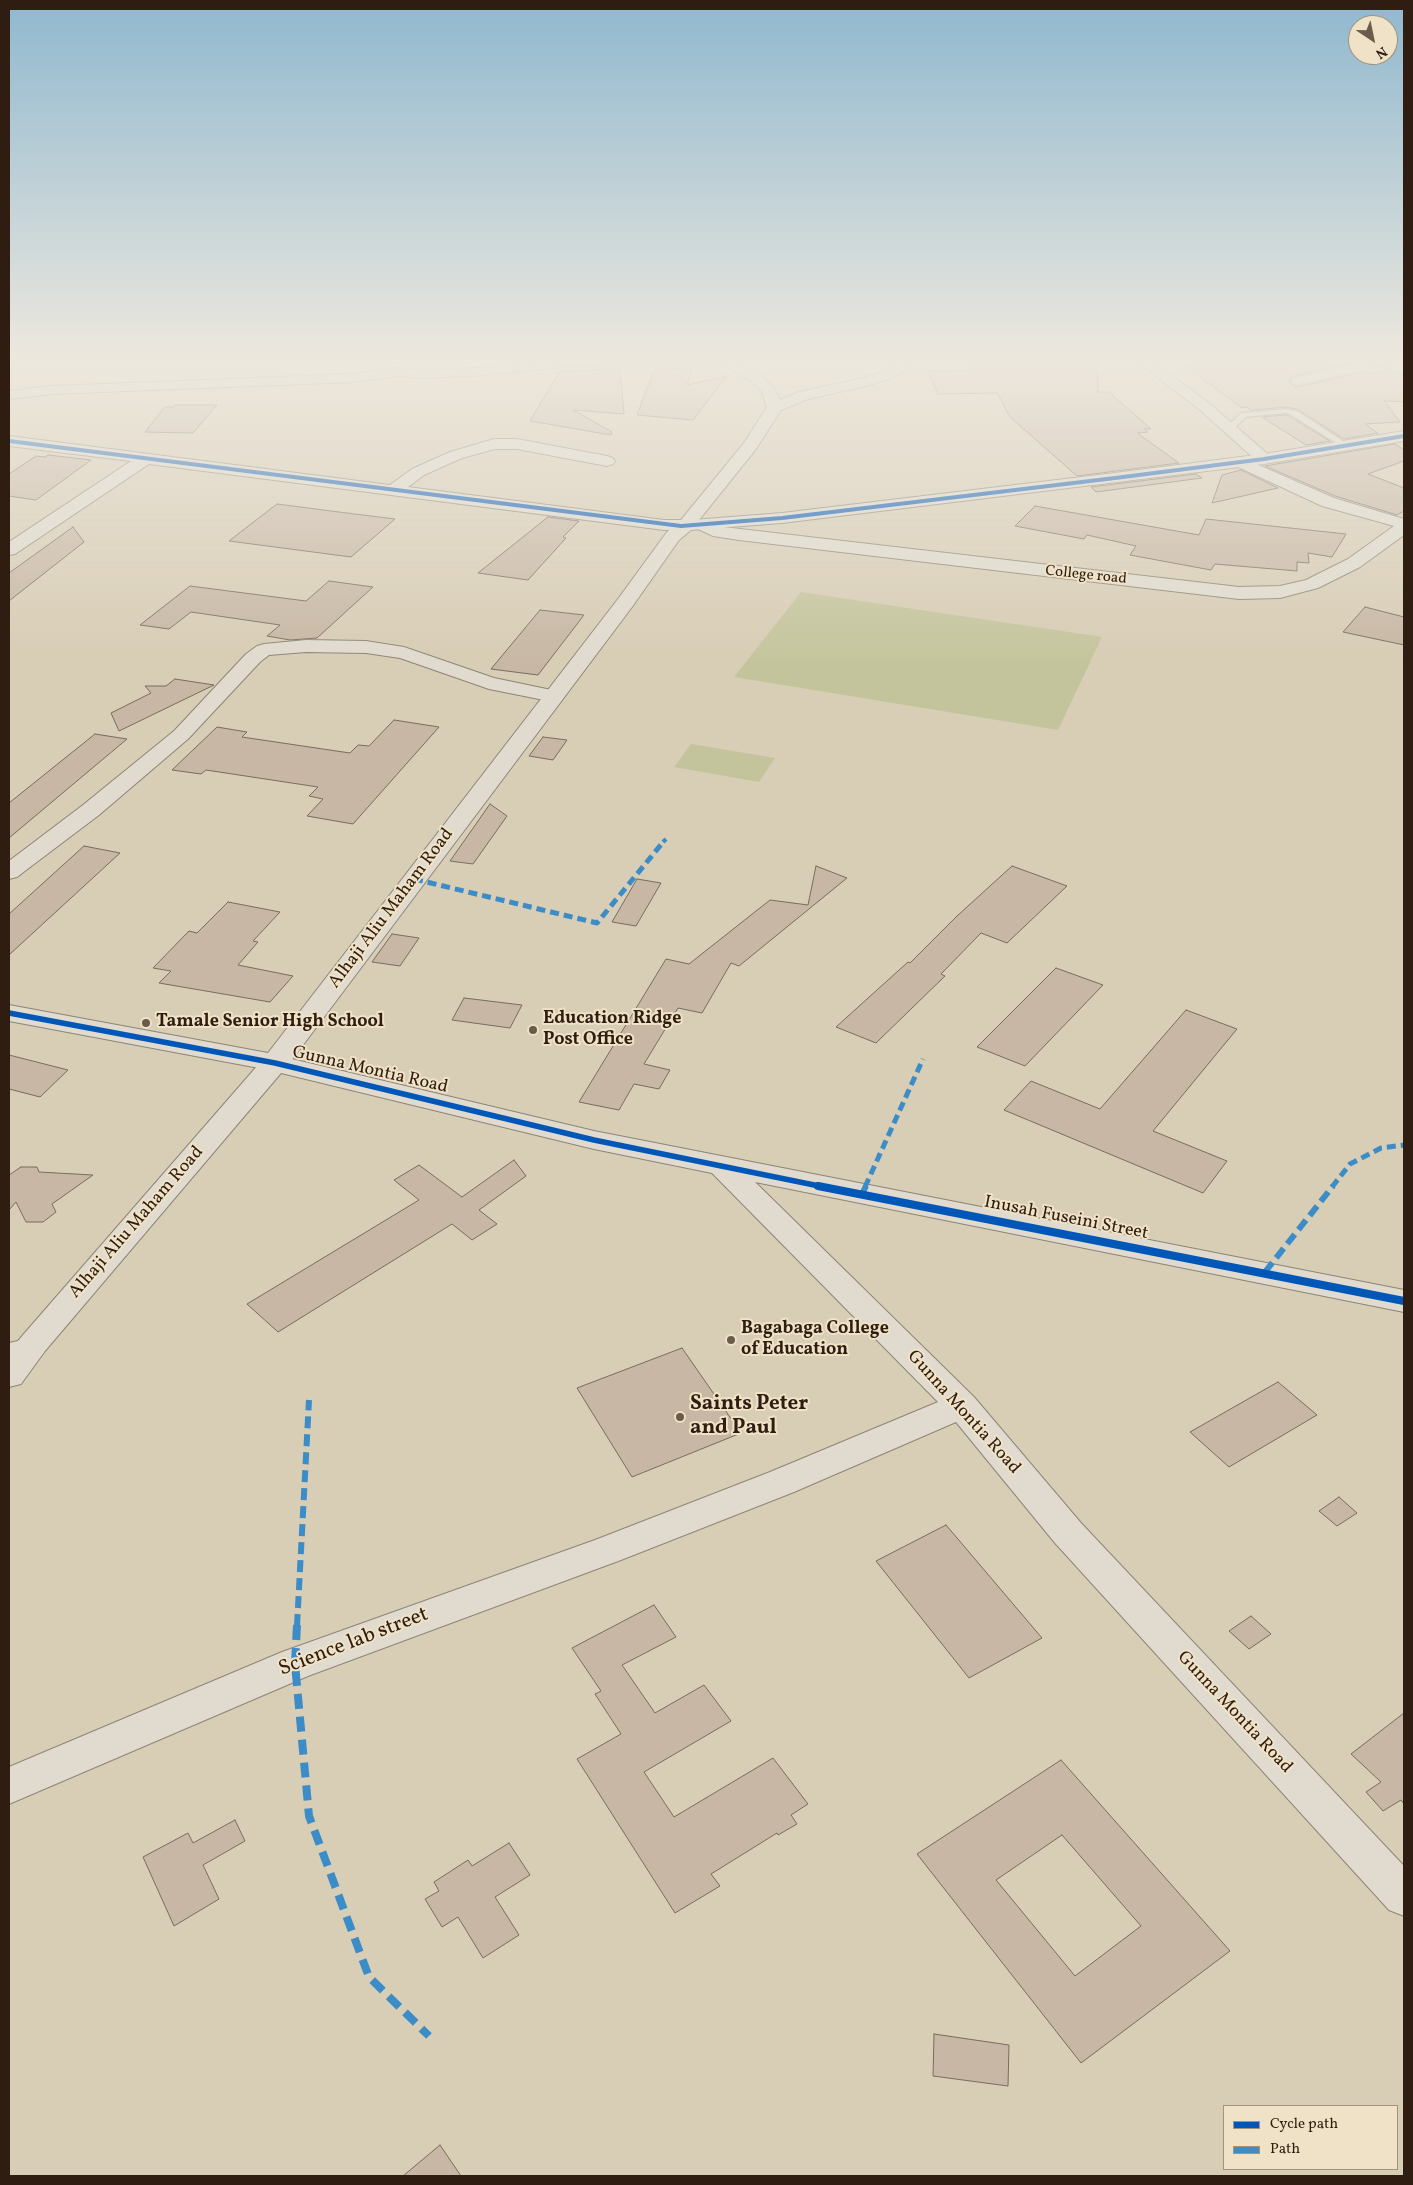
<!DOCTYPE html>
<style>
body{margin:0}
#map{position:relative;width:1413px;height:2185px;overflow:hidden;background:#d8cdb5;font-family:Vollkorn,serif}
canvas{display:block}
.frame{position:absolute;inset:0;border:10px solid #2f1d11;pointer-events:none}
.legend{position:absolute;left:1223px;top:2105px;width:175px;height:65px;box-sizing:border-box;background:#efe2c6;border:1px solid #a2937e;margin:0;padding:6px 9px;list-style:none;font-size:15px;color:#2f1d11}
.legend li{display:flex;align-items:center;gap:10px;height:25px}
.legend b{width:25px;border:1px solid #a2937e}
.north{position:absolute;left:1348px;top:15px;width:50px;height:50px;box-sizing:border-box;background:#efe2c6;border:1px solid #a2937e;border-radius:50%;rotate:146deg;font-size:14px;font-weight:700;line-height:20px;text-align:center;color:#2f1d11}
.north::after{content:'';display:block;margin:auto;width:18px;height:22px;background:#6a5b4a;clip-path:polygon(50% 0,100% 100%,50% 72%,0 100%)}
</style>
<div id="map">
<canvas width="1413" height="2185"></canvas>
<div class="frame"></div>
<ul class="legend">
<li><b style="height:6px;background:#0057b8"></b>Cycle path</li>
<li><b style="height:6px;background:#3c8dc7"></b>Path</li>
</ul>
<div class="north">N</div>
</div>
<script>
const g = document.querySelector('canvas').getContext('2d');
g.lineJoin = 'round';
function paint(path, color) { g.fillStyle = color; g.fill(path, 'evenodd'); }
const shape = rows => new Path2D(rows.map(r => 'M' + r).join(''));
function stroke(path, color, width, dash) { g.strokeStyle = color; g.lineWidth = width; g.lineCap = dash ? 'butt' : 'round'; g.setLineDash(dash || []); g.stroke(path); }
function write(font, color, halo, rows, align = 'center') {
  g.font = font + ' Vollkorn,serif'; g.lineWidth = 4; g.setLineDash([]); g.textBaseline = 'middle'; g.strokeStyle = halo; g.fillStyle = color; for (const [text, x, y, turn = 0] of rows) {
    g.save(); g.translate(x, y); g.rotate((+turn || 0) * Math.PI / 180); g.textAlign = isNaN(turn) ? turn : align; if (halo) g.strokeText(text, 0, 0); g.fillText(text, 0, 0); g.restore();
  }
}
const green = shape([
 [801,592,1102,637,1058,730,734,677],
 [691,744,775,758,759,782,674,767]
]);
const building = shape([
 [967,358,1097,358,1098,392,1109,392,1151,429,1144,429,1148,432,1137,433,1179,463,1077,476,1010,417,997,393,938,394,927,371,971,370,967,358],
 [1224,358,1350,358,1350,363,1293,376,1289,382,1293,386,1298,387,1364,372,1368,374,1390,369,1404,375,1404,402,1384,401,1400,422,1365,424,1378,433,1344,439,1297,409,1286,407,1251,410,1246,407,1242,408,1181,363,1224,358],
 [655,368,692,369,687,385,727,376,693,420,637,415,655,368],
 [620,369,624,414,573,410,612,432,611,435,530,421,560,371,620,369],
 [175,405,217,405,193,433,145,432,165,407,173,407,175,405],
 [1286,415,1290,417,1330,441,1306,445,1262,417,1286,415],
 [1395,444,1404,450,1404,461,1368,474,1404,488,1404,511,1397,515,1335,496,1265,466,1395,444],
 [48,455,91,460,36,500,9,496,9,474,36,456,45,457,48,455],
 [1241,470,1278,488,1212,503,1222,475,1241,470],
 [1196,474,1202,478,1096,492,1091,487,1196,474],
 [277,504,339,512,395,519,351,557,229,541,277,504],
 [1035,506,1199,535,1206,519,1346,534,1332,557,1308,553,1309,563,1297,562,1297,571,1215,564,1211,570,1130,555,1136,546,1087,535,1084,539,1015,526,1035,506],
 [548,517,579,521,563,537,566,538,528,580,478,573,548,517],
 [73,527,84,542,9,601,9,573,73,527],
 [329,581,373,587,317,638,290,640,267,636,280,625,191,612,169,629,140,625,190,586,306,601,329,581],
 [1365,607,1404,617,1404,645,1343,632,1365,607],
 [540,610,584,615,538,675,491,669,540,610],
 [175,679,214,685,119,731,111,713,151,693,145,686,166,686,175,679],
 [394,720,439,727,353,824,307,816,323,799,309,796,318,787,206,770,201,774,172,770,217,727,247,732,242,737,350,753,358,745,369,746,394,720],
 [95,734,127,739,9,838,9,803,95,734],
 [543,737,567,740,553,760,529,756,543,737],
 [490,804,507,816,473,864,450,861,490,804],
 [84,846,120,853,9,955,9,914,84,846],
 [816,866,847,878,739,966,731,963,702,1013,678,1008,644,1064,670,1070,659,1089,634,1084,619,1110,579,1102,666,959,689,964,770,900,808,905,816,866],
 [1012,866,1067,886,1007,943,981,933,941,974,945,976,876,1043,836,1027,908,962,910,963,957,916,1012,866],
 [637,879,661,883,636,926,612,922,637,879],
 [228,902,280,912,253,941,258,942,238,965,293,976,270,1002,159,983,171,971,153,968,189,931,197,933,228,902],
 [392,934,419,938,400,966,372,962,392,934],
 [1056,968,1103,985,1025,1066,977,1047,1056,968],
 [464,998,522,1005,510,1028,452,1020,464,998],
 [1186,1010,1237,1029,1153,1131,1227,1161,1203,1193,1004,1110,1031,1081,1100,1109,1186,1010],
 [9,1055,68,1070,40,1097,9,1089,9,1055],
 [514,1160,526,1176,479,1210,497,1224,472,1240,452,1224,278,1332,247,1304,419,1200,394,1180,419,1165,462,1197,514,1160],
 [21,1167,37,1167,39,1172,93,1175,52,1204,56,1212,43,1222,26,1222,16,1202,9,1210,9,1175,21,1167],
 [682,1348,741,1433,632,1477,577,1388,682,1348],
 [1278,1382,1317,1415,1229,1467,1190,1432,1278,1382],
 [1339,1497,1357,1513,1337,1526,1319,1511,1339,1497],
 [946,1525,1042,1638,969,1678,876,1561,946,1525],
 [654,1605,676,1637,622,1665,655,1713,704,1685,731,1721,644,1772,674,1817,773,1758,808,1804,791,1815,797,1824,778,1835,777,1833,711,1874,720,1886,675,1913,577,1759,621,1734,595,1694,601,1691,572,1648,654,1605],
 [1251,1616,1271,1634,1249,1649,1229,1631,1251,1616],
 [1404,1713,1404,1804,1401,1800,1383,1811,1366,1792,1381,1782,1351,1754,1404,1713],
 [1061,1760,1230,1951,1081,2063,917,1854,1061,1760],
 [1062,1835,1141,1926,1075,1976,996,1880,1062,1835],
 [235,1820,245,1841,203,1865,219,1899,174,1926,143,1857,188,1833,193,1843,235,1820],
 [509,1843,530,1875,495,1897,519,1935,483,1958,458,1917,442,1927,425,1899,439,1891,434,1882,468,1860,472,1866,509,1843],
 [934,2034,1009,2045,1008,2086,933,2076,934,2034],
 [440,2145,461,2176,403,2176,440,2145]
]);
const service = shape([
 [1286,409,1297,411,1351,446,1344,448,1291,415,1286,413,1246,417,1232,430,1225,428,1241,413,1286,409],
 [31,1338,37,1340,39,1344,37,1348,9,1355,9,1343,31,1338]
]);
const minor = shape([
 [567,358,732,358,761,375,774,388,780,400,799,392,863,378,882,372,894,364,896,358,910,358,905,369,892,378,866,386,808,399,781,410,756,449,699,520,723,527,1239,587,1280,586,1306,580,1348,559,1394,526,1322,506,1234,465,1232,462,1234,459,1240,457,1334,498,1404,519,1404,535,1360,567,1318,588,1280,598,1239,599,739,540,713,536,694,527,686,530,664,530,149,464,15,554,9,555,9,542,131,461,9,446,9,436,390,485,412,469,450,452,494,439,517,439,607,456,613,458,615,461,613,464,607,466,517,449,495,449,462,458,424,475,408,487,664,520,681,520,744,443,767,407,762,392,751,381,720,363,573,366,472,376,422,378,399,376,354,382,52,394,9,399,9,391,52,386,354,374,399,368,422,370,472,368,567,358],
 [1132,358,1149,358,1210,404,1270,456,1272,459,1270,462,1258,462,1200,410,1132,358],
 [1379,358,1391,358,1393,361,1391,364,1298,385,1293,384,1291,381,1293,378,1379,358],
 [306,640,366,641,404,647,494,678,561,692,564,696,561,700,554,702,489,689,400,658,366,653,306,652,269,655,260,662,188,739,99,815,17,877,9,879,9,861,83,805,174,731,246,654,257,646,264,644,306,640],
 [275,1055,594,1131,1404,1290,1404,1312,755,1182,974,1397,1081,1523,1404,1866,1404,1916,1389,1910,1055,1543,956,1422,794,1492,621,1560,308,1676,9,1804,9,1767,282,1652,595,1540,770,1472,938,1402,712,1173,594,1149,281,1073,45,1351,21,1384,9,1387,9,1352,23,1335,265,1057,275,1055]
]);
const tertiary = shape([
 [1404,431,1404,441,1264,464,782,523,691,530,679,540,632,607,285,1069,275,1071,9,1021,9,1005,268,1053,618,599,667,532,680,521,782,513,1115,473,1264,454,1404,431]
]);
const quietFar3 = shape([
 [663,842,666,839]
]);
const quietFar2 = shape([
 [414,879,597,923,664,841],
 [865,1187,923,1059],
 [1332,1187,1350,1164,1381,1148,1404,1145]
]);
const quietFar1 = shape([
 [862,1194,866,1186],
 [1265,1272,1333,1186],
 [297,1626,309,1400]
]);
const quiet = shape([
 [297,1625,295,1664,309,1816,369,1977,429,2036]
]);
const cyclewayFar2 = shape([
 [9,441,681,526,782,518,1115,478,1264,459,1404,436]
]);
const cyclewayFar1 = shape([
 [9,1013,275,1063,594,1140,824,1187]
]);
const cycleway = shape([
 [818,1186,1404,1301]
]);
const markers = [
 [146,1023,5,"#6a5b4a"],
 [533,1030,5,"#6a5b4a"],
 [731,1340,5,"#6a5b4a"],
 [680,1417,5,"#6a5b4a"]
];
const farStreetnames = [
 ["College road",1086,576,6]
];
const streetNames = [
 ["Alhaji Aliu Maham Road",392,909,-53],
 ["Gunna Montia Road",370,1071,13],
 ["Inusah Fuseini Street",1066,1219,11],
 ["Alhaji Aliu Maham Road",137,1223,-49],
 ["Gunna Montia Road",963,1413,48],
 ["Gunna Montia Road",1234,1713,47]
];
const poiNames = [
 ["Education Ridge",543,1020],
 ["Post Office",543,1041],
 ["Tamale Senior High School",156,1023],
 ["Bagabaga College",741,1330],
 ["of Education",741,1351]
];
const nearPoinames = [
 ["Saints Peter",690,1405],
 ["and Paul",690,1429]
];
const nearStreetnames = [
 ["Science lab street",354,1643,-21]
];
paint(green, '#c4c49c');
paint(building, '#c7b7a4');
stroke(building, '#766d60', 1);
stroke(service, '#8d8576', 2);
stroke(minor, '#8d8576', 2);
stroke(tertiary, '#8d8576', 2);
paint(service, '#e0dbce');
paint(minor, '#e0dbce');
paint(tertiary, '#e0dbce');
stroke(quietFar3, '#3c8dc7', 4, [8, 4]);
stroke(quietFar2, '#3c8dc7', 5, [9, 5]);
stroke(quietFar1, '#3c8dc7', 6, [12, 6]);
stroke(quiet, '#3c8dc7', 8, [15, 8]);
stroke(cyclewayFar2, '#0057b8', 4);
stroke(cyclewayFar1, '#0057b8', 5.5);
stroke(cycleway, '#0057b8', 8);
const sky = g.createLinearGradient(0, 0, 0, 664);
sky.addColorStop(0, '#8fb8cf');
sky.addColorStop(0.54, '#ede8de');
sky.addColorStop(1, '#ede8de00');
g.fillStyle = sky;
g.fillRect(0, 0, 1413, 664);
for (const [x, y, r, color] of markers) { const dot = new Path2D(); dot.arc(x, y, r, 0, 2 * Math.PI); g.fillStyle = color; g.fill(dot); stroke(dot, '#efe2c6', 2); }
write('15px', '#2f1d11', '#efe2c6', farStreetnames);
write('18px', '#2f1d11', '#efe2c6', streetNames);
write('bold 18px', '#2f1d11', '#efe2c6', poiNames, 'left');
write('bold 21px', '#2f1d11', '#efe2c6', nearPoinames, 'left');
write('21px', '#2f1d11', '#efe2c6', nearStreetnames);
</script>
